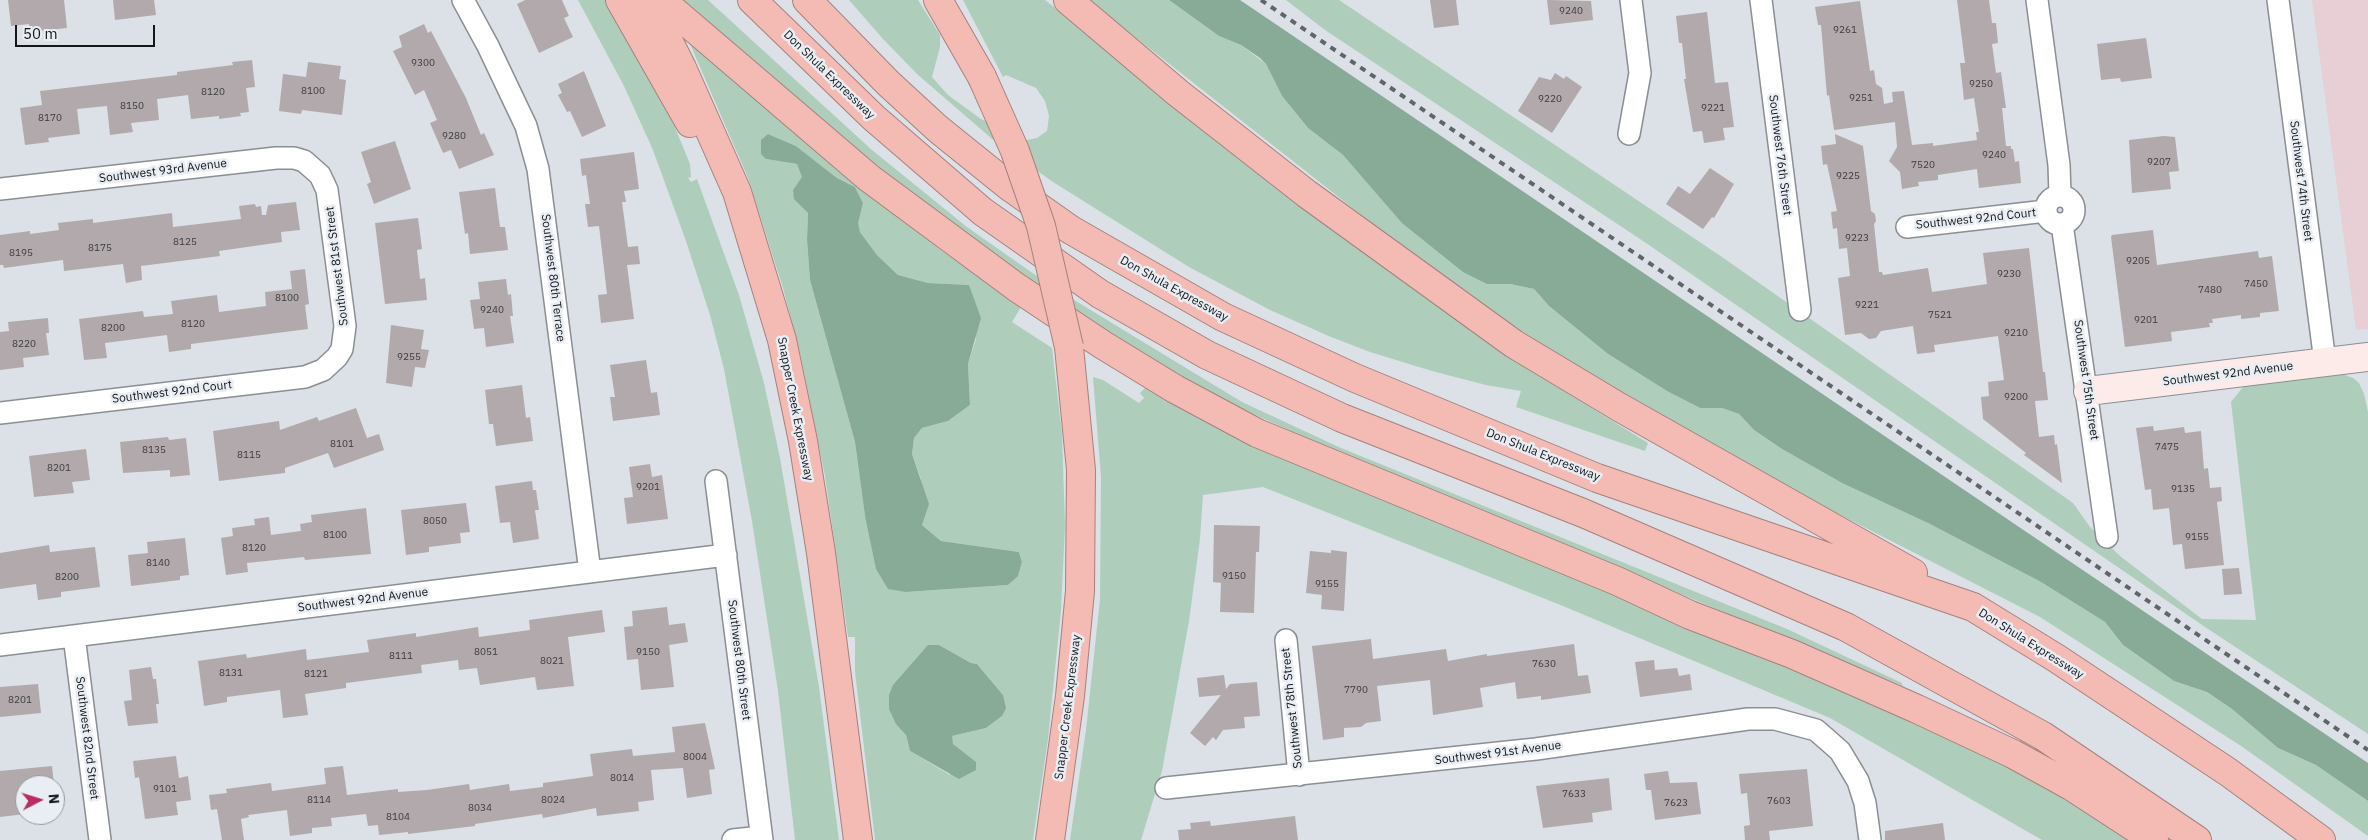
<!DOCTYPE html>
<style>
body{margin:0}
#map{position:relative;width:2368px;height:840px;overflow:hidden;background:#dbe1e7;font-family:"IBM Plex Sans",sans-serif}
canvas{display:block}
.north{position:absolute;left:15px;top:775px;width:50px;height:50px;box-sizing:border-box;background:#e8eef4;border:1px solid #93989c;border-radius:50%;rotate:85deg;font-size:14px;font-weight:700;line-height:20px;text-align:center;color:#141618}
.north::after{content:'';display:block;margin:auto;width:18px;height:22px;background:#b92d63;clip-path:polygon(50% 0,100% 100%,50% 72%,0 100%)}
.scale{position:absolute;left:15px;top:25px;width:140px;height:22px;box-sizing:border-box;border:2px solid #141618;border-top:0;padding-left:6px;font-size:15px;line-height:18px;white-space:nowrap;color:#141618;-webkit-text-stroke:4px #e8eef4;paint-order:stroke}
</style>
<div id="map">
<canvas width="2368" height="840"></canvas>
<div class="north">N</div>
<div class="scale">50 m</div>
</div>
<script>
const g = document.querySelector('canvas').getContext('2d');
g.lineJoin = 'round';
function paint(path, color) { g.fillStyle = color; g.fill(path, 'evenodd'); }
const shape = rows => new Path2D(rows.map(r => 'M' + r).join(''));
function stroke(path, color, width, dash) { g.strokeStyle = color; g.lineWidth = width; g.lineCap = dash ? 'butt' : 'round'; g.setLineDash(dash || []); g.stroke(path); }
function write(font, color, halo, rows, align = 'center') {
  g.font = font + ' "IBM Plex Sans",sans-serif'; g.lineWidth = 5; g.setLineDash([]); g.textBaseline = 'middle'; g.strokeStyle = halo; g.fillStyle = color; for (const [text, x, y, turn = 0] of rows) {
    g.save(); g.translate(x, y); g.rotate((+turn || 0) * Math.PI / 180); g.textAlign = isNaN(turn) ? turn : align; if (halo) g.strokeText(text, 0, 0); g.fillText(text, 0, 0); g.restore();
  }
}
const commercial = shape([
 [2312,0,2368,0,2368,329,2356,330]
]);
const green = shape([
 [578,0,608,0,674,125,690,164,691,177,688,178,691,182,697,179,739,295,764,383,780,458,819,687,839,840,795,840,778,691,752,521,724,369,710,315,686,241,653,150,624,86],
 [671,0,708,0,872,150,967,227,1051,286,1242,402,1341,448,1787,629,1902,683,1903,686,1334,451,1223,400,1185,379,1039,290,911,194,824,121,807,139,938,248,1021,307,1012,322,1052,348,1062,434,1065,525,1061,611,1048,739,1033,840,875,840,855,672,855,637,848,637,825,476,801,357,783,288,748,178],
 [768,134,796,146,837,178,855,187,863,203,857,223,860,232,877,255,898,275,928,283,969,285,976,339,968,364,970,405,948,421,922,428,914,438,912,454,921,479,922,525,941,541,1019,552,1022,562,1018,575,1008,585,906,592,865,516,855,442,810,280,807,240,808,213,795,199,793,190,803,177,797,164,766,159],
 [939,645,971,663,977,664,1003,695,1002,716,986,728,952,736,950,775,910,751,906,735],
 [849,0,918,0,940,35,940,47,932,77,948,95,981,119,1027,140,1037,138,1047,131,1049,116,1045,101,1036,88,1006,75,1003,77,963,0,1045,0,1432,301,1533,372,1648,443,1645,451,1516,407,1521,391,1486,385,1432,371,1370,352,1331,337,1270,310,1189,267,1053,182,991,138,917,74,883,39],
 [1088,0,1169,0,1219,36,1241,45,1266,64,1282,96,1308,128,1343,155,1373,188,1487,284,1510,284,1534,289,1549,306,1608,354,1667,391,1700,408,1722,408,1739,414,1754,430,1782,449,1842,483,1930,524,2041,582,2105,622,2123,645,2174,681,2207,692,2232,709,2278,748,2316,765,2368,801,2368,836,2241,746,2040,617,1768,478,1568,363,1411,254],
 [1286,0,1339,0,1722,257,2073,503,2090,527,2120,556,2202,619,2256,620,2231,402,2247,382,2342,374,2353,378,2359,383,2364,394,2368,412,2368,734,2205,627,1646,243,1325,30],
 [1093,377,1103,380,1139,403,1144,398,1140,393,1147,386,1978,747,2139,840,2042,840,1830,718,1563,606,1263,487,1203,495,1200,539,1189,621,1162,771,1141,840,1070,840,1086,730,1100,599,1101,477]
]);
const forest = shape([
 [1169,0,1240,0,2368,763,2368,801,2316,765,2278,748,2232,709,2207,692,2174,681,2123,645,2105,622,2041,582,1930,524,1842,483,1782,449,1754,430,1739,414,1722,408,1700,408,1667,391,1608,354,1549,306,1534,289,1510,284,1487,284,1463,272,1402,223,1343,155,1308,128,1282,96,1266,64,1260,58,1241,45,1219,36],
 [768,134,796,146,837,178,855,187,863,203,858,223,860,232,877,255,898,275,928,283,969,285,981,318,968,364,970,405,948,421,922,428,914,438,912,454,929,504,922,525,941,541,1019,552,1022,562,1018,576,1008,585,906,592,888,589,876,569,865,516,855,442,810,280,807,240,808,213,794,199,793,190,802,177,797,164,766,159,761,154,761,140],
 [928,645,939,645,971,663,977,664,1003,695,1006,708,1002,716,986,728,952,736,953,744,976,762,976,770,959,779,910,751,906,735,896,724,889,709,889,695,893,685]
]);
const building = shape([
 [8,0,64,0,67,28,30,32,29,24,11,26],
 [113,0,154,0,156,15,115,20],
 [525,0,562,0,569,16,564,18,573,37,539,53,517,4],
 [1430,0,1456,0,1459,25,1434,28],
 [1547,0,1591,1,1593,20,1550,25],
 [1957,0,1989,0,1992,23,1996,23,1998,43,1992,44,1996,73,2001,72,2006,108,2002,108,2006,146,2011,146,2011,149,2013,149,2015,162,2019,161,2021,183,1979,188,1977,169,1938,175,1938,180,1918,182,1919,186,1902,189,1900,172,1889,161,1897,147,1895,122,1834,130,1829,95,1827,96,1821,25,1818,25,1815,7,1860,1,1870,71,1874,70,1876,84,1882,88,1884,104,1893,102,1892,92,1904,91,1912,145,1933,143,1933,146,1977,140,1976,132,1979,132,1974,98,1964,100,1960,63,1965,63],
 [1707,12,1715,83,1728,82,1734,127,1723,128,1725,140,1704,143,1702,131,1693,132,1684,79,1686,79,1682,43,1679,43,1676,16],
 [424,24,428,33,431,31,466,98,481,135,484,133,494,155,459,169,451,150,443,153,430,123,437,120,424,90,415,95,393,51,402,47,399,36],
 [2146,38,2152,78,2121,82,2120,78,2101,80,2097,44],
 [252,60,255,87,246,88,249,112,240,113,241,116,219,119,219,116,191,119,188,95,157,99,159,120,131,123,133,132,110,135,107,106,77,109,80,134,48,138,49,142,25,145,20,108,42,105,40,91,177,75,177,72,233,65,232,62],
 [308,62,341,66,339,79,346,80,342,115,302,110,301,114,279,111,283,74,306,77],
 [584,71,606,126,582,137,570,111,567,112,558,95,562,93,558,84],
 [1555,73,1564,79,1566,76,1582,87,1552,133,1518,111,1539,77,1551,80],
 [1835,134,1863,146,1871,211,1875,214,1876,221,1874,224,1879,272,1882,272,1883,275,1928,268,1932,292,1987,284,1983,253,2029,248,2043,372,2045,372,2048,400,2035,401,2039,437,2054,435,2055,445,2057,444,2062,483,2024,455,2026,453,1983,419,1981,397,1989,396,1988,382,2004,380,1998,336,1934,345,1935,352,1917,354,1913,326,1881,331,1876,338,1869,339,1861,333,1845,335,1838,278,1850,276,1847,248,1839,249,1837,228,1833,229,1831,212,1837,211,1827,164,1823,165,1821,146,1836,144],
 [2164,136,2175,137,2179,171,2169,172,2171,189,2132,193,2129,140],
 [395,141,411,189,374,204,367,184,371,182,361,152],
 [634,152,639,189,624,191,626,202,622,202,628,247,638,246,640,264,627,265,634,319,601,323,598,295,607,294,599,226,588,227,585,204,590,204,586,175,582,176,580,159],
 [1710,168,1734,184,1714,218,1712,217,1703,229,1666,204,1678,186,1690,194],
 [495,188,500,227,505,227,508,250,470,254,468,233,465,234,459,192],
 [296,202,300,230,281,232,282,242,219,251,220,256,141,266,142,280,126,283,123,264,64,271,63,260,4,268,3,265,0,265,0,235,30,231,30,234,59,230,58,223,93,219,93,223,172,213,173,227,241,219,239,206,255,204,256,207,261,206,262,215,266,215,268,205],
 [418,218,422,249,417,250,420,279,425,278,427,300,385,304,375,223],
 [2153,230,2157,265,2258,251,2259,258,2272,256,2279,311,2260,313,2260,317,2241,319,2241,315,2212,319,2213,323,2209,323,2210,327,2171,332,2172,341,2125,347,2111,237,2112,235],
 [305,269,309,304,305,305,308,329,191,344,191,349,169,352,167,335,105,343,107,358,84,360,79,319,143,311,144,317,173,314,171,301,217,295,219,312,266,306,265,292,292,289,290,271],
 [506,279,508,295,511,294,513,316,510,316,514,343,486,347,484,328,474,329,470,300,480,299,478,282],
 [48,318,49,333,46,333,49,355,23,358,24,367,0,370,0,332,9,331,8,322],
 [391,325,424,330,421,349,429,350,425,368,415,367,412,387,386,383],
 [646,360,651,393,657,392,660,415,613,421,610,397,615,397,610,365],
 [522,385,526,418,530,417,533,441,496,446,493,424,489,424,485,390],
 [356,408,367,438,379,434,384,450,334,468,328,453,285,468,285,473,219,481,213,431,279,421,280,430,317,417,319,421],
 [2153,426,2154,431,2184,427,2185,433,2201,431,2204,469,2208,468,2210,488,2221,487,2222,501,2217,502,2224,565,2185,569,2182,544,2173,545,2169,508,2153,510,2151,489,2145,490,2136,428],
 [168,437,169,440,186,438,190,475,170,477,170,470,123,473,120,442],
 [86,449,90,480,72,482,74,493,34,497,29,456],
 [650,464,652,477,662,475,668,519,627,524,624,498,633,497,629,467],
 [532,481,533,490,536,490,539,510,535,510,539,539,513,543,510,522,500,523,495,486],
 [466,503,470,532,460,533,461,543,429,547,429,552,406,555,401,510],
 [366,508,371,554,305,560,304,557,247,563,248,572,226,575,221,538,233,536,232,528,255,525,254,519,269,517,271,535,301,531,300,524,312,522,311,515],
 [1214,525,1260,526,1259,552,1256,552,1254,613,1220,612,1221,583,1213,582],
 [185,538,189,575,180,576,180,580,131,586,128,555,148,553,147,542],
 [49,545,50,552,95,547,100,587,61,592,61,597,38,600,36,584,0,589,0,553],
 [1331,550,1347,552,1344,611,1321,609,1322,595,1306,593,1310,551,1331,553],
 [2239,568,2242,594,2224,595,2222,569],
 [667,607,669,625,685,623,688,642,669,645,674,687,641,690,638,659,627,660,624,627,633,626,632,611],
 [602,610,605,632,568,637,574,686,537,690,535,677,480,685,477,668,459,670,458,660,421,665,422,673,346,683,346,688,305,694,308,715,283,718,280,690,227,697,227,702,204,706,198,661,246,654,247,658,306,649,307,660,369,652,367,640,416,633,416,637,478,627,479,637,530,630,529,620],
 [1371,639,1373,659,1446,649,1448,661,1487,654,1487,656,1574,644,1578,676,1588,675,1591,693,1541,700,1541,696,1517,699,1515,682,1480,688,1483,707,1433,715,1430,680,1377,686,1381,721,1366,723,1361,727,1344,728,1344,737,1323,740,1312,646],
 [1654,660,1655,670,1677,668,1679,676,1690,674,1692,690,1640,697,1635,662],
 [151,667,153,679,156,679,159,704,156,704,158,723,128,726,124,701,132,700,129,670],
 [1224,675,1226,689,1230,684,1257,682,1260,716,1244,717,1245,728,1223,730,1216,740,1213,737,1205,746,1190,733,1221,695,1199,697,1197,678],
 [38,684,41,713,0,717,0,687],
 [705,723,715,769,709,770,712,794,687,798,683,768,651,770,654,800,638,802,639,811,597,816,596,808,543,818,542,814,475,824,475,826,408,834,408,832,379,835,378,825,368,826,366,814,331,818,332,826,312,828,312,833,290,836,287,810,248,815,249,817,241,819,244,840,222,840,217,809,211,810,209,795,227,793,226,789,271,783,272,791,326,784,324,768,343,766,347,795,398,789,398,792,427,790,469,784,470,790,509,784,510,791,543,787,543,783,593,776,590,754,632,749,633,756,675,752,672,727],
 [176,756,179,778,188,776,191,800,176,802,178,815,145,819,139,777,135,778,133,761],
 [52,766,54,785,25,785,25,814,0,817,0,771],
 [1807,769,1813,826,1769,831,1770,840,1745,840,1744,826,1750,825,1747,793,1741,794,1739,774],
 [1668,771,1670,783,1697,782,1701,814,1655,820,1651,790,1646,790,1644,774],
 [1609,778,1612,810,1592,813,1593,822,1543,828,1536,786],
 [1295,816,1298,840,1179,840,1178,830,1191,829,1190,823,1210,821,1211,826],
 [1943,823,1945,840,1885,840,1885,831]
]);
const street = shape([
 [463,0,488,46,526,126,538,169,590,572],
 [1761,0,1800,310],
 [2037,0,2059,165,2060,195],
 [2278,0,2325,362],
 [1629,134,1640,73,1631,0],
 [0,189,276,158,294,158,304,161,320,175,327,190,345,326,342,349,337,357,323,370,305,377,0,413],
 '2046 210a14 14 0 1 1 28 0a14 14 0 1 1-28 0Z',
 [2062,224,2107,537],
 [1907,227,2046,211],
 [716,481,762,840],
 [74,636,100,840],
 [1286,640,1299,775],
 [0,645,726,555],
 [1166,788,1536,749,1748,719,1775,719,1816,730,1840,751,1858,781,1865,803,1870,840],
 [733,840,761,837]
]);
const secondary = shape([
 [2088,391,2368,357]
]);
const highway = shape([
 [620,0,690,123],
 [648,0,682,68,737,192,782,340,803,441,821,553,858,840],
 [661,0,869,178,1016,287,1103,345,1175,389,1257,433,1617,581,1690,615,1792,654,1917,709,2013,754,2071,786,2154,840],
 [752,0,874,118,983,212,1100,294,1207,355,1342,418,1583,513,1846,627,2043,736,2197,840],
 [807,0,888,83,938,129,1010,187,1071,230,1223,317,1355,378,1597,478,1973,607,2056,658,2228,772,2321,840],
 [938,0,982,77],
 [1068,0,1178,93,1307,194,1514,344,1619,407,1913,573],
 [1050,840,1070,696,1080,591,1081,470,1069,347]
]);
const rail = shape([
 [1261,0,2368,750]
]);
const highwayBridge = shape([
 [982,77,1015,151,1041,226,1069,347]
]);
const numberNames = [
 ["9240",1571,11],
 ["9261",1845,30],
 ["9300",423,63],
 ["9250",1981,84],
 ["8100",313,91],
 ["8120",213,92],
 ["9251",1861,98],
 ["9220",1550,99],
 ["8150",132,106],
 ["9221",1713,108],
 ["8170",50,118],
 ["9280",454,136],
 ["9240",1994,155],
 ["9207",2159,162],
 ["7520",1923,165],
 ["9225",1848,176],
 ["9223",1857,238],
 ["8125",185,242],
 ["8175",100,248],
 ["8195",21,253],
 ["9205",2138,261],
 ["9230",2009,274],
 ["7450",2256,284],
 ["7480",2210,290],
 ["8100",287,298],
 ["9221",1867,305],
 ["9240",492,310],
 ["7521",1940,315],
 ["9201",2146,320],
 ["8120",193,324],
 ["8200",113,328],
 ["9210",2016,333],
 ["8220",24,344],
 ["9255",409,357],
 ["9200",2016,397],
 ["8101",342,444],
 ["7475",2167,447],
 ["8135",154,450],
 ["8115",249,455],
 ["8201",59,468],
 ["9201",648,487],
 ["9135",2183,489],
 ["8050",435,521],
 ["8100",335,535],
 ["9155",2197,537],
 ["8120",254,548],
 ["8140",158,563],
 ["9150",1234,576],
 ["8200",67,577],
 ["9155",1327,584],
 ["8051",486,652],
 ["9150",648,652],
 ["8111",401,656],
 ["8021",552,661],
 ["7630",1544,664],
 ["8131",231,673],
 ["8121",316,674],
 ["7790",1356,690],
 ["8201",20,700],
 ["8004",695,757],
 ["8014",622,778],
 ["9101",165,789],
 ["7633",1574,794],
 ["8114",319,800],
 ["8024",553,800],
 ["7603",1779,801],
 ["7623",1676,803],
 ["8034",480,808],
 ["8104",398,817]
];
const streetNames = [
 ["Don Shula Expressway",829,75,44],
 ["Southwest 76th Street",1780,155,83],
 ["Southwest 93rd Avenue",163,171,-7],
 ["Southwest 74th Street",2301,181,83],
 ["Southwest 92nd Court",1976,219,-6],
 ["Southwest 81st Street",337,266,-97],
 ["Southwest 80th Terrace",553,278,83],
 ["Don Shula Expressway",1174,289,29],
 ["Southwest 92nd Avenue",2228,374,-7],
 ["Southwest 75th Street",2086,380,82],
 ["Southwest 92nd Court",172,392,-7],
 ["Snapper Creek Expressway",795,409,79],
 ["Don Shula Expressway",1543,455,22],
 ["Southwest 92nd Avenue",363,600,-7],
 ["Don Shula Expressway",2031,644,32],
 ["Southwest 80th Street",739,660,83],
 ["Snapper Creek Expressway",1068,707,-83],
 ["Southwest 78th Street",1292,708,-96],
 ["Southwest 82nd Street",87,738,83],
 ["Southwest 91st Avenue",1498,753,-7]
];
paint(commercial, '#e8cfd6');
paint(green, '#aecebb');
paint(forest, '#88ab97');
paint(building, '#b2a9ac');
stroke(street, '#8a8f94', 24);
stroke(secondary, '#8a8f94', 30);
stroke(highway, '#a6817d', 30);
stroke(street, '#fff', 21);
stroke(secondary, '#fcebe8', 28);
stroke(highway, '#f4bbb4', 28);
stroke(rail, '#616468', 4, [6, 6]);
stroke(highwayBridge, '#a6817d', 30, []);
stroke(highwayBridge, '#f4bbb4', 28);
write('10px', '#3c3b3d', null, numberNames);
write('12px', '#141618', '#e8eef4', streetNames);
</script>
